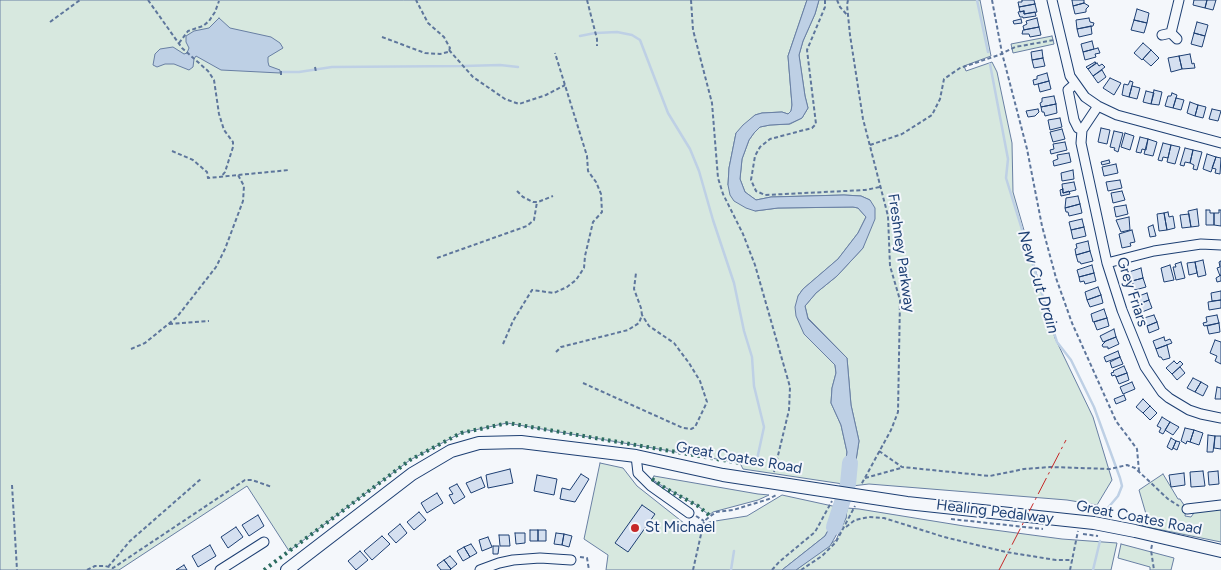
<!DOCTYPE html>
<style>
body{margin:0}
canvas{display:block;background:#f4f7fb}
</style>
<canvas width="1221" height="570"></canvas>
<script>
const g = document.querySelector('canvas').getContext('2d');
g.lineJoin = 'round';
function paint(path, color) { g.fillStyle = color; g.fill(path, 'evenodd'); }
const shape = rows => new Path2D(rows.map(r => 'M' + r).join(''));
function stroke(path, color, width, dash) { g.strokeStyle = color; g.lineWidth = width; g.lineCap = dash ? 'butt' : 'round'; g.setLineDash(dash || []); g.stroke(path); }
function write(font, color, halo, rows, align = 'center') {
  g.font = font + ' Figtree,sans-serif'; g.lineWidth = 4; g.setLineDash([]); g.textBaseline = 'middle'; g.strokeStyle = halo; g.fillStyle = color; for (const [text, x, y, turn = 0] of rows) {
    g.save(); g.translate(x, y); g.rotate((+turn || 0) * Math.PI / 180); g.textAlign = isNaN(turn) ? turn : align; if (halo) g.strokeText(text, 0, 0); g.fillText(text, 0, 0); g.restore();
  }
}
const green = shape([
 [0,0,807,0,788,56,792,105,791,112,788,114,782,112,762,113,755,115,736,133,729,168,728,185,755,211,778,208,853,207,858,208,866,217,858,233,838,259,803,289,798,296,813,342,835,365,836,373,832,388,831,403,841,425,847,452,843,484,743,469,740,463,507,423,461,433,410,460,289,551,247,486,119,570,0,570,0,0],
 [819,0,980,0,991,56,964,66,966,71,992,62,997,72,1012,143,1013,192,1055,338,1093,417,1112,480,1097,505,1067,500,869,484,852,486,859,441,851,405,847,358,808,318,805,306,816,293,837,276,863,248,870,200,861,196,844,195,771,197,756,200,745,192,740,179,742,159,749,140,754,133,760,127,770,125,790,124,802,118,808,108,805,96,799,55,803,41,815,14,819,0],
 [1052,36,1054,44,1013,53,1011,44,1052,36],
 [600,463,623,468,637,486,694,531,709,522,747,516,782,495,837,507,832,523,825,536,782,570,606,570,608,555,584,539,600,463],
 [1163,474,1178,499,1180,499,1186,508,1185,516,1191,517,1196,510,1221,507,1221,542,1142,526,1146,514,1139,490,1163,474],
 [654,476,758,494,769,495,758,500,713,512,709,515,698,506,659,484,652,479,654,476],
 [847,508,859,509,964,526,1062,539,1117,543,1111,570,796,570,836,540,846,518,847,508],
 [1121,544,1174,558,1171,570,1150,570,1150,567,1118,558,1121,544]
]);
const water = shape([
 [807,0,819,0,815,14,803,41,799,55,805,96,808,108,802,118,789,124,770,125,760,127,754,133,749,140,742,159,740,179,745,192,756,200,771,197,844,195,861,196,870,200,875,208,875,219,863,248,837,276,816,293,805,306,808,319,847,358,851,405,859,441,852,486,843,484,847,452,841,425,831,403,832,388,836,373,835,365,804,334,796,316,795,307,798,296,803,289,838,259,858,233,866,217,858,208,853,207,778,208,755,211,746,208,734,201,730,195,728,185,729,168,736,133,743,125,755,115,762,113,782,112,788,114,791,111,792,105,788,56,807,0],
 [219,18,230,28,271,37,280,43,283,48,268,57,268,62,269,66,280,70,280,73,221,70,196,56,194,59,193,67,189,70,174,64,165,64,157,67,153,65,155,54,160,49,173,47,184,54,187,53,189,48,186,42,186,36,194,31,209,28,219,18],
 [837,507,847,508,846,518,830,546,796,570,782,570,825,536,832,523,837,507]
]);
const stream = shape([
 [977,0,988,52],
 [596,33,617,32,632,35,640,40,668,113,690,149,699,171,713,220,734,283,744,331,752,357,754,386,764,427,756,464],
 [580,36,595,33],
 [990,64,1008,159,1006,178,1057,342,1071,360,1094,407,1120,478,1122,486,1118,496,1107,509,1105,514],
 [464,66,500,65,518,67],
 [281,72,299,72,332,67,464,66],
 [731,570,734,551],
 [1093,570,1100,541]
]);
const river = shape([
 [834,527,848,484,850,463]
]);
const building = shape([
 [1022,0,1034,0,1035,4,1019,7,1018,2,1022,2,1022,0],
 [1072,0,1084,0,1084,3,1073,6,1072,0],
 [1194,0,1207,0,1205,8,1193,5,1194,0],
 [1207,0,1216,0,1213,10,1205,8,1207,0],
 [1084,3,1089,6,1086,9,1086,12,1075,14,1073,6,1084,3],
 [1035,4,1037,12,1024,14,1024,11,1020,12,1019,7,1035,4],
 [1137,9,1149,13,1147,23,1134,20,1137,9],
 [1024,11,1024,14,1035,12,1036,16,1023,18,1023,17,1020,17,1018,12,1024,11],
 [1037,18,1039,27,1024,30,1023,26,1027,24,1026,21,1037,18],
 [1089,18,1090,22,1094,23,1093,26,1077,29,1076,20,1089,18],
 [1021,19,1022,23,1014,24,1013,21,1021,19],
 [1134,20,1147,23,1144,33,1131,30,1134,20],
 [1197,22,1208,25,1205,36,1194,33,1197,22],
 [1091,26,1092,34,1079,37,1077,29,1091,26],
 [1039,27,1041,35,1030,37,1029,34,1022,34,1023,30,1039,27],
 [1194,33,1205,36,1202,47,1191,44,1194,33],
 [1092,41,1094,49,1083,52,1081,44,1092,41],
 [1143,43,1151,50,1142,60,1134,53,1143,43],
 [1098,48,1100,53,1095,54,1096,57,1085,60,1083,52,1098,48],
 [1042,50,1043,58,1032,60,1031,52,1042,50],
 [1151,50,1159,58,1151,66,1143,59,1151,50],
 [1190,54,1192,64,1194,63,1195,68,1182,69,1179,56,1190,54],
 [1179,56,1182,69,1171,72,1168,58,1179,56],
 [1043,58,1045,66,1034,68,1032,60,1043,58],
 [1095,62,1096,63,1088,69,1086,67,1095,62],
 [1097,63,1099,66,1102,64,1105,67,1093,76,1088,69,1097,63],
 [1102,70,1106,77,1098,83,1093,76,1102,70],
 [1047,73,1049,81,1034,85,1033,80,1037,79,1037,76,1047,73],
 [1110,78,1121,83,1114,95,1103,88,1110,78],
 [1049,81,1051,89,1040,92,1038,84,1049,81],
 [1130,81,1133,82,1129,97,1122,95,1124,84,1128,85,1130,81],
 [1132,86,1140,88,1137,99,1129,97,1132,86],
 [1154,90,1162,92,1159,105,1151,104,1154,90],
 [1146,91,1154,93,1151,104,1143,102,1146,91],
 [1172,93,1177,95,1173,108,1165,106,1168,96,1171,96,1172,93],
 [1054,96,1056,104,1041,107,1040,103,1042,102,1042,98,1054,96],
 [1176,98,1184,100,1181,110,1173,108,1176,98],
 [1190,102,1198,105,1195,116,1187,113,1190,102],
 [1056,104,1057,113,1045,116,1044,112,1042,112,1041,107,1056,104],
 [1198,105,1206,107,1203,118,1195,116,1198,105],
 [1038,109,1039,112,1035,116,1028,117,1026,111,1038,109],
 [1212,109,1221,111,1218,121,1209,119,1212,109],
 [1060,118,1062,127,1050,130,1048,120,1060,118],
 [1101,128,1110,130,1107,144,1098,142,1101,128],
 [1062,129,1065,139,1053,142,1050,132,1062,129],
 [1114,131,1123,133,1118,152,1114,150,1115,148,1110,147,1114,131],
 [1125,133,1134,136,1130,150,1121,147,1125,133],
 [1140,137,1148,139,1146,150,1142,149,1141,153,1136,152,1140,137],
 [1148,139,1157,142,1153,156,1144,154,1148,139],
 [1065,142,1067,150,1051,154,1050,150,1054,149,1053,144,1065,142],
 [1163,143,1171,145,1168,158,1163,157,1162,161,1158,160,1163,143],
 [1171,145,1180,147,1175,164,1167,162,1171,145],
 [1185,148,1193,150,1190,163,1185,162,1184,166,1180,165,1185,148],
 [1193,150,1202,152,1197,170,1193,169,1194,165,1190,163,1193,150],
 [1069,153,1071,162,1054,166,1053,161,1058,159,1057,155,1069,153],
 [1207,154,1216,157,1211,172,1203,169,1207,154],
 [1216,157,1221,158,1220,174,1215,173,1216,169,1212,168,1216,157],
 [1109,160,1110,163,1102,165,1101,162,1109,160],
 [1116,164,1118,173,1104,176,1102,167,1116,164],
 [1073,170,1074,179,1062,181,1061,173,1073,170],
 [1120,180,1122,188,1108,191,1106,182,1120,180],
 [1074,182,1076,190,1063,193,1062,184,1074,182],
 [1063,189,1063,193,1069,191,1070,194,1061,196,1060,190,1063,189],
 [1122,191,1125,200,1113,203,1111,193,1122,191],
 [1078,196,1080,204,1065,208,1066,198,1078,196],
 [1080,204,1082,213,1069,216,1068,212,1066,212,1065,208,1080,204],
 [1126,205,1128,214,1116,217,1114,207,1126,205],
 [1197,209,1199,226,1191,227,1188,211,1197,209],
 [1206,210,1210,210,1210,213,1214,213,1214,225,1206,225,1206,210],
 [1219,210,1221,210,1221,226,1214,225,1214,213,1219,213,1219,210],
 [1168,212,1169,217,1173,216,1175,228,1167,230,1164,213,1168,212],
 [1164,213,1167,230,1159,231,1157,214,1164,213],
 [1189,214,1191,227,1182,228,1180,215,1189,214],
 [1129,217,1130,230,1121,232,1116,220,1129,217],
 [1082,219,1084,227,1071,230,1069,222,1082,219],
 [1153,225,1156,236,1150,237,1148,227,1153,225],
 [1084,227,1086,236,1073,239,1071,230,1084,227],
 [1132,230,1135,242,1130,243,1131,246,1122,248,1119,234,1132,230],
 [1088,241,1090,251,1076,255,1075,249,1077,248,1076,244,1088,241],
 [1090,251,1093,261,1081,264,1080,262,1078,262,1076,255,1090,251],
 [1203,260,1206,275,1198,277,1195,262,1203,260],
 [1221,261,1221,275,1220,276,1217,268,1220,267,1219,262,1221,261],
 [1181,262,1185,278,1176,280,1173,267,1176,267,1175,264,1181,262],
 [1195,262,1197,273,1189,275,1187,263,1195,262],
 [1092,265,1094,273,1079,277,1077,270,1092,265],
 [1170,265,1174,280,1164,282,1161,268,1170,265],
 [1141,268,1143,278,1132,281,1129,272,1141,268],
 [1094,273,1096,281,1085,284,1084,281,1080,282,1079,277,1094,273],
 [1221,275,1221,281,1217,282,1216,278,1221,275],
 [1143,278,1146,287,1135,290,1132,281,1143,278],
 [1098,287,1101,295,1087,300,1085,292,1098,287],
 [1221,291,1221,300,1212,301,1211,293,1221,291],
 [1147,293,1149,300,1139,304,1136,297,1147,293],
 [1101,295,1103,303,1090,307,1087,300,1101,295],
 [1149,300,1152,308,1142,312,1139,304,1149,300],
 [1221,300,1221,308,1209,310,1208,302,1221,300],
 [1104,309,1107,318,1093,322,1091,314,1104,309],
 [1154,315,1157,322,1147,326,1144,318,1154,315],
 [1217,315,1219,323,1204,326,1203,323,1207,322,1206,317,1217,315],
 [1107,318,1109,326,1097,330,1094,322,1107,318],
 [1157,322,1159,329,1149,333,1147,326,1157,322],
 [1219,323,1220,332,1209,334,1207,326,1219,323],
 [1114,329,1116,337,1103,342,1100,336,1114,329],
 [1116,337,1119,344,1108,349,1108,347,1103,347,1102,345,1106,341,1116,337],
 [1164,337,1165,341,1170,339,1172,343,1156,349,1153,341,1164,337],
 [1215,340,1221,342,1221,364,1215,361,1217,356,1210,353,1215,340],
 [1167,345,1170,358,1163,360,1161,357,1159,357,1156,349,1167,345],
 [1118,351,1120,357,1106,362,1104,357,1118,351],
 [1120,357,1123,364,1112,368,1110,362,1120,357],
 [1174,361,1177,364,1180,361,1183,364,1172,374,1166,368,1174,361],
 [1124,366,1127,373,1116,377,1115,375,1112,376,1111,373,1114,372,1113,371,1124,366],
 [1180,367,1185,373,1177,380,1172,374,1180,367],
 [1127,373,1129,380,1119,384,1116,377,1127,373],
 [1193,378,1201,382,1195,392,1187,388,1193,378],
 [1132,382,1135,389,1123,394,1120,387,1132,382],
 [1201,382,1208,386,1203,396,1195,392,1201,382],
 [1217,387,1221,388,1221,399,1215,399,1217,387],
 [1124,395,1126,400,1116,404,1114,399,1124,395],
 [1143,399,1150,406,1143,413,1136,407,1143,399],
 [1150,406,1157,413,1150,420,1143,413,1150,406],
 [1162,417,1170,422,1163,434,1159,432,1161,428,1157,426,1162,417],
 [1170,422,1179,427,1173,435,1165,430,1170,422],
 [1185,428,1194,430,1190,442,1187,441,1186,444,1181,441,1185,428],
 [1194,430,1203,433,1199,445,1190,442,1194,430],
 [1208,435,1215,436,1213,452,1207,452,1208,435],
 [1215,436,1221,436,1221,449,1214,448,1215,436],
 [1171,438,1176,441,1172,450,1167,447,1171,438],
 [1176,441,1180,442,1177,450,1173,448,1176,441],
 [510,469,513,483,488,488,486,475,510,469],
 [1203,471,1205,486,1191,487,1190,472,1203,471],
 [1218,471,1219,484,1209,485,1208,472,1218,471],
 [1184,473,1185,485,1171,487,1169,475,1184,473],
 [581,474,589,479,575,502,560,499,562,488,570,490,581,474],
 [537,475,557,479,554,495,534,491,537,475],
 [481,477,485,487,471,493,466,483,481,477],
 [457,484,465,497,454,504,449,495,453,494,449,488,457,484],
 [437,493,443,503,427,513,421,503,437,493],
 [642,505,655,514,628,552,615,543,642,505],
 [419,512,426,520,414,530,407,522,419,512],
 [258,515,264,526,249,536,242,525,258,515],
 [400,524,407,533,396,543,388,534,400,524],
 [236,527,243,537,228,548,221,537,236,527],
 [530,530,538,530,538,541,530,541,530,530],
 [538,530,546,530,546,541,538,541,538,530],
 [515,533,525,533,525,543,516,544,515,533],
 [556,533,564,534,562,545,554,544,556,533],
 [564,534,572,536,569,547,562,545,564,534],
 [499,535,509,535,510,546,500,546,499,535],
 [382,536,390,544,372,560,364,551,382,536],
 [488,537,492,547,482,551,479,540,488,537],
 [471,544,477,553,470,557,464,547,471,544],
 [210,545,216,556,198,567,192,556,210,545],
 [493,546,499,546,498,554,493,554,493,546],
 [464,547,470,557,463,561,457,551,464,547],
 [360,551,368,560,356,570,348,561,360,551],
 [450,556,457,564,451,569,444,560,450,556],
 [444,560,451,569,450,570,441,570,437,565,444,560],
 [184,565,187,570,176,570,184,565]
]);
const path = shape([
 [148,0,182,48,208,71,214,80,219,114,224,130,233,142,233,147,225,172,221,177],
 [587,0,597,39,597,46],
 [691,0,693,30,712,103,718,178,723,194,743,234,755,265,790,387,789,410,774,472],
 [825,0,825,7,807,50,816,124,812,128,770,139,760,147,755,156,751,180,756,191,765,195,865,190,880,187],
 [837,0,840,7,848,16],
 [848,0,847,5,850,35,863,119,888,216,890,266,900,300,898,412,891,430,861,485],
 [992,0,1002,53,1027,149,1042,226,1056,278,1072,323,1116,421,1137,449,1139,471],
 [50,22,80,0],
 [382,37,425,53,440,54,448,52,450,48,444,37,428,23,416,0],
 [179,43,188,31,203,26,209,21,215,12,219,1],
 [449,50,473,77,505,99,519,104,546,95,565,85],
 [315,67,316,72],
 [281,75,281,69],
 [870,145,902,134,932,115,940,99,944,79,960,68,999,55,1015,47,1054,40],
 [172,151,193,160,207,172,208,178,289,170],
 [517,191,523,197,533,202,538,202,553,196],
 [437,258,527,226,534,220,537,202],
 [169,324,209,321],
 [503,344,513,321,532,290,554,293,567,287,576,280,584,268,585,256,593,222,602,212,601,194,596,182,588,171,587,156,555,53],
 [131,349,145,343,177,317,216,267,225,249,243,201,244,186,238,175],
 [556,352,561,347,628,330,639,323,642,315,641,308,634,289,636,273],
 [583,383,683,428,691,429,695,427,707,402,700,381,689,363,674,343,649,326,642,315],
 [879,451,902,467,990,476,1024,469,1050,467,1110,469,1127,465,1135,468,1168,499,1179,506],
 [865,478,901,468],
 [12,485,17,570],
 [696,516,704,521],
 [951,519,1043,529],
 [846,527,855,520,869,517,884,518,944,537,1006,552,1056,560,1073,560],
 [1083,534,1098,536],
 [1152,545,1151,550,1154,570],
 [580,557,587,558,589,570],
 [108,567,130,541,202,478],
 [87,570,95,566,105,566,113,568,245,480,252,480,272,487],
 [693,570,704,521,716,512,733,510,769,499,776,495],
 [772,570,779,562,815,532,832,501],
 [801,570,822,556,836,542,855,506],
 [1070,570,1078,531]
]);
const street = shape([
 [1052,0,1070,76,1085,97,1098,106,1117,115,1221,143],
 [1171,33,1179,0],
 [1162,35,1171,33,1177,39],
 [1075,84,1068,90,1074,120,1078,128,1082,130],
 [1098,106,1082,130,1081,143,1107,263,1122,310,1145,367,1162,392,1169,398,1189,410,1201,414,1221,418],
 [1107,263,1154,251,1201,244,1221,245],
 [636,456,638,473,651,486,689,513],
 [1187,509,1221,505],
 [220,570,264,542],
 [480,570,499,563,513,560,540,558,571,560]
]);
const primary = shape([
 [287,570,412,474,451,451,479,443,521,442,636,456,723,475,907,503,1094,523,1135,531,1221,551]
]);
const hedge = shape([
 [652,479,665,488,698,506,709,515],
 [264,570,410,460,461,433,508,423,740,463]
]);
const power = shape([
 [999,570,1066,440]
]);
const markers = [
 [635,528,5,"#c62828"]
];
const streetNames = [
 ["Freshney Parkway",901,253,82],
 ["Grey Friars",1132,292,72],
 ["Great Coates Road",739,458,10],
 ["Healing Pedalway",995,512,7],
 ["Great Coates Road",1139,518,11]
];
const poiNames = [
 ["St Michael",645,528]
];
const waterNames = [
 ["New Cut Drain",1038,282,73]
];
paint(green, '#d7e8df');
stroke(green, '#687fa3', 1);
paint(water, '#bed0e5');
stroke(water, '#687fa3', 1);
stroke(stream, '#bed0e5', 2.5);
stroke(river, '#bed0e5', 16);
paint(building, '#d5e0f0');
stroke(building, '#1d3f73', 1);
stroke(street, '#1d3f73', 11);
stroke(primary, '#1d3f73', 14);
stroke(path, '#5e769c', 2, [4, 2.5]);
stroke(street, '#f4f7fb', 9);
stroke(primary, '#f4f7fb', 12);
stroke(hedge, '#2c6c60', 4, [2.5, 4]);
stroke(power, '#c62828', 1, [18, 4, 2.5, 4]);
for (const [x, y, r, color] of markers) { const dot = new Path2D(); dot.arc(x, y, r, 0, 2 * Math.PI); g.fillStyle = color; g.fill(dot); stroke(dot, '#f4f7fb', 2); }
write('15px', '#1d3f73', '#f4f7fb', streetNames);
write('15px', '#1d3f73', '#f4f7fb', poiNames, 'left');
write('italic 16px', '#1d3f73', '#f4f7fb', waterNames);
</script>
